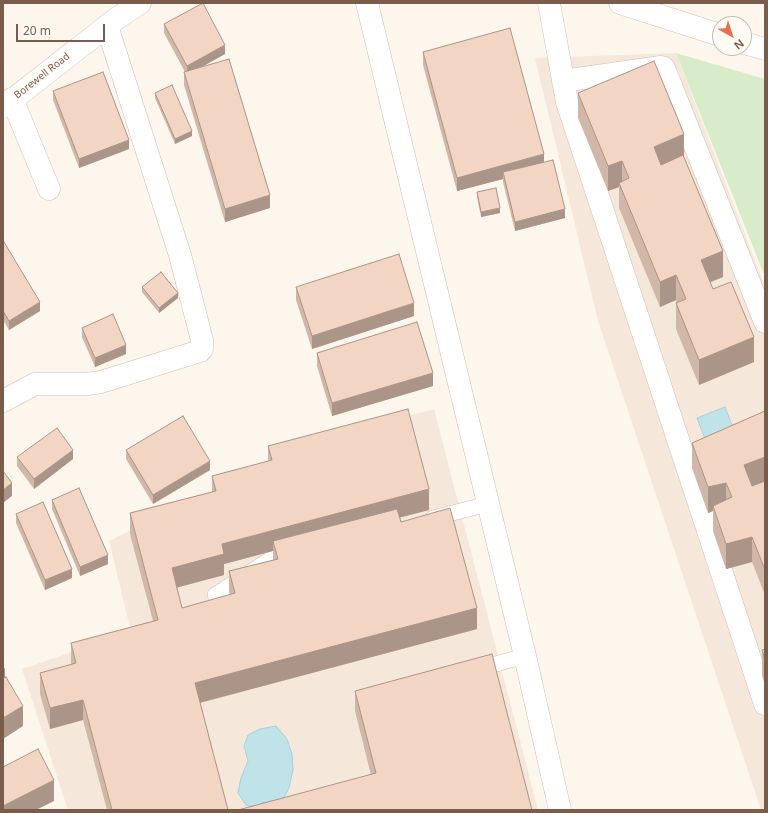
<!DOCTYPE html>
<style>
body{margin:0}
#map{position:relative;width:768px;height:813px;overflow:hidden;background:#fdf6ec;font-family:"Noto Sans",sans-serif}
canvas{display:block}
.frame{position:absolute;inset:0;border:4px solid #7a5c4d;pointer-events:none}
.north{position:absolute;left:712px;top:16px;width:40px;height:40px;box-sizing:border-box;background:#fffaf3;border:1px solid #cabbb1;border-radius:50%;rotate:141deg;font-size:11px;font-weight:700;line-height:16px;text-align:center;color:#7a5c4d}
.north::after{content:'';display:block;margin:auto;width:14px;height:18px;background:#e76f51;clip-path:polygon(50% 0,100% 100%,50% 72%,0 100%)}
.scale{position:absolute;left:16px;top:24px;width:89px;height:18px;box-sizing:border-box;border:2px solid #7a5c4d;border-top:0;padding-left:5px;font-size:12px;line-height:14px;white-space:nowrap;color:#7a5c4d;-webkit-text-stroke:3px #fffaf3;paint-order:stroke}
</style>
<div id="map">
<canvas width="768" height="813"></canvas>
<div class="frame"></div>
<div class="north">N</div>
<div class="scale">20 m</div>
</div>
<script>
const g = document.querySelector('canvas').getContext('2d');
g.lineJoin = 'round';
function paint(path, color) { g.fillStyle = color; g.fill(path, 'evenodd'); }
const shape = rows => new Path2D(rows.map(r => 'M' + r).join(''));
function stroke(path, color, width, dash) { g.strokeStyle = color; g.lineWidth = width; g.lineCap = dash ? 'butt' : 'round'; g.setLineDash(dash || []); g.stroke(path); }
function write(font, color, halo, rows, align = 'center') {
  g.font = font + ' "Noto Sans",sans-serif'; g.lineWidth = 4; g.setLineDash([]); g.textBaseline = 'middle'; g.strokeStyle = halo; g.fillStyle = color; for (const [text, x, y, turn = 0] of rows) {
    g.save(); g.translate(x, y); g.rotate((+turn || 0) * Math.PI / 180); g.textAlign = isNaN(turn) ? turn : align; if (halo) g.strokeText(text, 0, 0); g.fillText(text, 0, 0); g.restore();
  }
}
const residential = shape([
 [676,53,765,287,765,810,761,810,598,321,535,58],
 [434,409,538,810,68,810,22,669,131,632,109,541,306,445,338,434]
]);
const green = shape([
 [676,53,765,79,765,277]
]);
const water = shape([
 [725,407,735,433,707,444,697,418,725,407],
 [276,726,287,739,292,754,293,770,289,788,282,801,269,806,263,802,257,807,246,805,238,793,241,778,248,761,244,746,248,735,260,729,276,726]
]);
const lane = shape([
 [433,518,488,504],
 [215,595,275,556,293,552],
 [474,670,525,656]
]);
const street = shape([
 [367,3,525,656,560,810],
 [549,3,567,102,765,704],
 [563,81,661,67,664,68,765,322],
 [12,99,49,189],
 [3,401,35,384,87,384,101,382,200,351,202,349,202,340,180,255,107,26]
]);
const secondary = shape([
 [620,3,720,35],
 [744,43,765,49],
 [3,107,116,19,140,3]
]);
const wall = shape([
 [164,24,225,54,200,68,270,208,225,222,184,85,184,72,185,72,164,33],
 [423,52,544,162,565,218,515,231,503,182,503,179,457,191,423,65],
 [53,91,129,149,79,168,53,100],
 [155,93,192,136,175,144,155,98],
 [578,93,684,159,723,277,710,282,713,289,754,362,699,385,676,329,676,303,677,303,676,300,660,307,619,208,619,187,608,191,578,118],
 [477,192,500,213,481,217,477,197],
 [3,243,40,311,9,330,3,320],
 [142,287,178,298,159,313,142,292],
 [296,287,414,316,312,349,296,300],
 [82,328,126,354,95,367,82,337],
 [317,353,433,386,332,416,317,366],
 [765,411,765,595,752,562,726,569,713,531,713,511,708,513,692,468,692,443],
 [268,446,429,510,400,517,401,522,477,629,200,703,228,810,107,810,83,720,50,729,40,694,40,673,71,665,71,643,153,621,130,534,130,513,212,492,212,476,268,461],
 [273,551,273,560,229,571,229,592,230,595,182,608,177,587,224,575,224,564],
 [126,450,210,470,153,504,126,459],
 [17,457,73,459,34,489,17,466],
 [52,500,108,564,80,576,52,509],
 [16,514,72,578,45,590,16,523],
 [765,649,765,684,762,676,762,650],
 [355,691,532,810,371,775,355,711]
]);
const shadedWall = shape([
 [225,45,225,54,187,75,187,66],
 [192,131,192,136,175,144,175,139],
 [684,134,684,159,654,172,654,147],
 [129,140,129,149,79,168,79,159],
 [544,154,544,167,503,172,503,179,457,191,457,178],
 [622,161,622,186,619,183,619,187,608,191,608,166],
 [270,195,270,208,225,222,225,209],
 [500,208,500,213,481,217,481,212],
 [565,209,565,218,515,231,515,222],
 [723,251,723,277,701,286,701,260],
 [676,275,676,300,660,307,660,282],
 [178,293,178,298,159,313,159,308],
 [40,302,40,311,9,330,9,321],
 [414,303,414,316,312,349,312,336],
 [754,337,754,362,699,385,699,360],
 [126,345,126,354,95,367,95,358],
 [433,373,433,386,332,416,332,403],
 [73,450,73,459,34,489,34,479],
 [765,457,765,482,744,491,744,465],
 [210,461,210,470,153,504,153,495],
 [12,483,12,496,3,503,3,490],
 [726,483,726,508,713,506,713,511,708,513,708,487],
 [429,489,429,510,276,550,273,541,273,551,224,564,224,575,172,589,172,568,222,544],
 [752,537,752,562,726,569,726,544],
 [108,555,108,564,80,576,80,567],
 [72,569,72,578,45,590,45,580],
 [477,608,477,629,195,704,195,683],
 [5,668,5,688,3,690,3,669],
 [83,700,83,720,50,729,50,708],
 [23,706,23,726,3,739,3,718],
 [54,780,54,801,36,810,3,810,3,806]
]);
const building = shape([
 [203,3,225,45,187,66,164,24,203,3],
 [510,28,544,154,457,178,423,52,510,28],
 [229,59,270,195,225,209,184,72,229,59],
 [654,61,684,134,654,147,661,165,683,155,723,251,701,260,713,289,731,282,754,337,699,360,676,303,686,299,676,275,660,282,619,183,629,178,622,161,608,166,578,93,654,61],
 [103,72,129,140,79,159,53,91,103,72],
 [172,85,192,131,175,139,155,93,172,85],
 [553,160,565,209,515,222,503,172,553,160],
 [496,188,500,208,481,212,477,192,496,188],
 [4,242,40,302,9,321,3,311,3,243,4,242],
 [399,254,414,303,312,336,296,287,399,254],
 [161,272,178,293,159,308,142,287,161,272],
 [113,314,126,345,95,358,82,328,113,314],
 [417,322,433,373,332,403,317,353,417,322],
 [408,409,429,489,222,544,224,554,172,568,182,608,235,593,229,571,278,559,273,541,397,509,401,522,450,508,477,608,195,683,228,810,112,810,83,700,50,708,40,673,76,663,71,643,158,620,130,513,216,491,212,476,272,460,268,446,408,409],
 [765,411,765,457,744,465,752,486,765,481,765,570,752,537,726,544,713,506,732,497,726,483,708,487,692,443,765,411],
 [183,416,210,461,153,495,126,450,183,416],
 [57,428,73,450,34,479,17,457,57,428],
 [3,471,12,483,3,490,3,471],
 [79,488,108,555,80,567,52,500,79,488],
 [43,502,72,569,45,580,16,514,43,502],
 [765,649,765,659,762,650,765,649],
 [492,654,532,810,238,810,376,773,355,691,492,654],
 [6,677,23,706,3,718,3,678,6,677],
 [38,749,54,780,3,806,3,767,38,749]
]);
const streetNames = [
 ["Borewell Road",42,76,-38]
];
paint(residential, '#f5e8da');
paint(green, '#d8ecc9');
paint(water, '#bfe3e8');
stroke(water, '#a5d3da', 1);
stroke(lane, '#d1beb0', 16);
stroke(street, '#d1beb0', 23);
stroke(secondary, '#d6c0b0', 23);
stroke(lane, '#fff', 15);
stroke(street, '#fff', 22);
stroke(secondary, '#fff', 22);
paint(wall, '#d1b7a8');
paint(shadedWall, '#aa9588');
paint(building, '#f3d5c3');
stroke(building, '#aa9588', 1);
write('10px', '#7a5c4d', '#fffaf3', streetNames);
</script>
